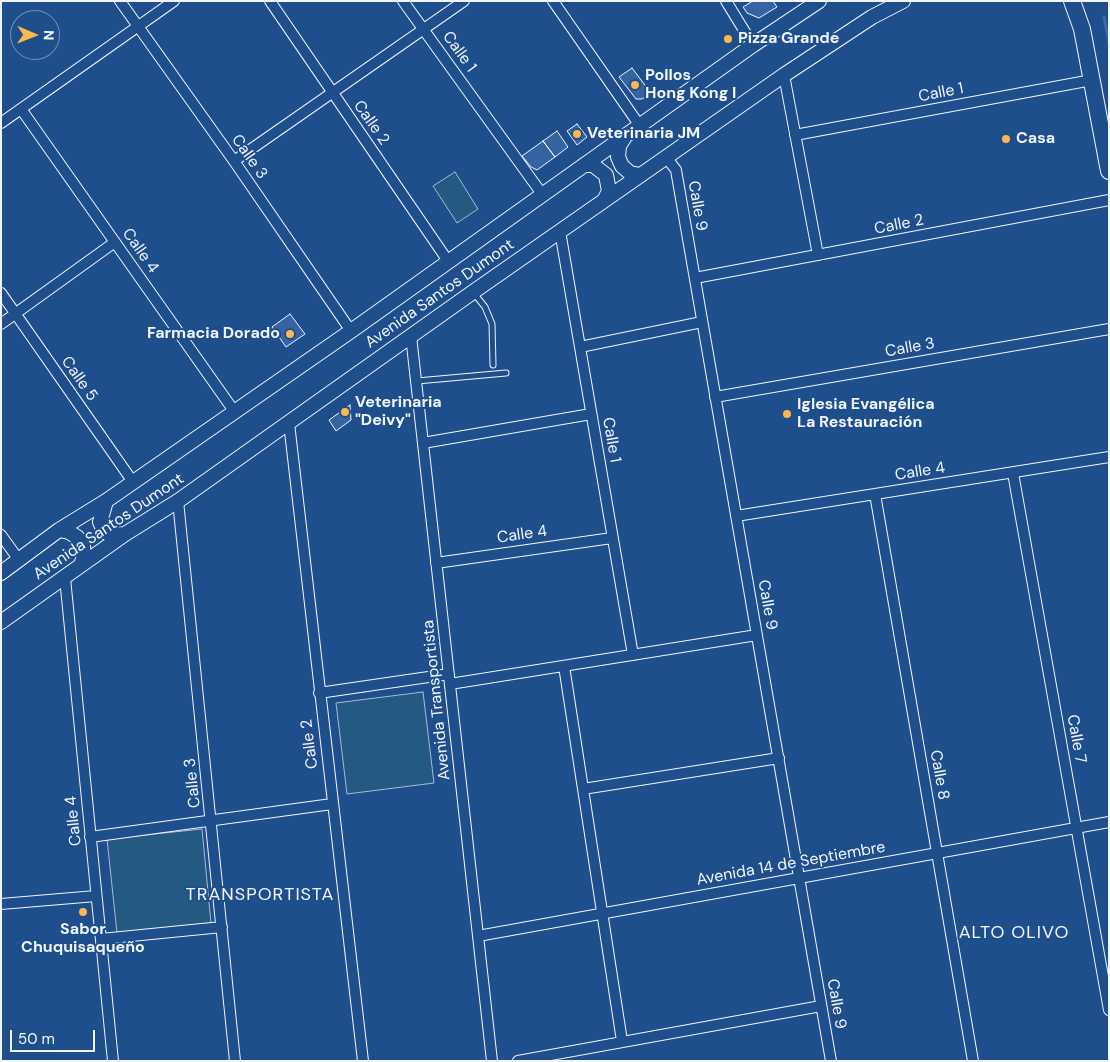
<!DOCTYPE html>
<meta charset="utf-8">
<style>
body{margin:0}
#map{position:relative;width:1110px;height:1062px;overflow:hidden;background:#1f4e8c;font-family:"DM Sans",sans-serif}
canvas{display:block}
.frame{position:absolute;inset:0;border:2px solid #f2f6ff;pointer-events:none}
.north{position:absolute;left:10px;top:10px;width:50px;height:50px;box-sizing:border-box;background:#1f4e8c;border:1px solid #7391ba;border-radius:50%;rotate:91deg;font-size:14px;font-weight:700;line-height:20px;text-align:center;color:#f2f6ff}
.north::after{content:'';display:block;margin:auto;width:18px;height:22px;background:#ffb74d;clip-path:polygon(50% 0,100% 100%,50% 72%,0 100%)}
.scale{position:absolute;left:10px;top:1030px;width:85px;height:22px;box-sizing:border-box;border:2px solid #f2f6ff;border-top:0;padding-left:6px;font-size:15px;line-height:18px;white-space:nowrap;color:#f2f6ff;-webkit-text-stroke:4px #1f4e8c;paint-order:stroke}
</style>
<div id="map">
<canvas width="1110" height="1062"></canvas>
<div class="frame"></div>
<div class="north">N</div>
<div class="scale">50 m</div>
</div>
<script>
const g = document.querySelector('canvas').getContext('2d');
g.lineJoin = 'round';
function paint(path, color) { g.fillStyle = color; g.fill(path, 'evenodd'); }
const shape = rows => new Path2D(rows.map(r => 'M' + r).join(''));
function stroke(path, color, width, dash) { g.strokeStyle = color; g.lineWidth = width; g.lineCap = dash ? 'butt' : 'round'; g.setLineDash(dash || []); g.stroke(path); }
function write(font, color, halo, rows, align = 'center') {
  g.font = font + ' "DM Sans",sans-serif'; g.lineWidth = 4; g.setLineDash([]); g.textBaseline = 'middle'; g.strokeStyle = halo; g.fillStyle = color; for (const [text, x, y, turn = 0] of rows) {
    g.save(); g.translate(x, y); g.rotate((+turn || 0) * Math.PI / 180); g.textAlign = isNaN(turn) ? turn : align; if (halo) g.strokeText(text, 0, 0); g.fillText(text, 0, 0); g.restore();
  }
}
const green = shape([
 [455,172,478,209,457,223,433,186,455,172],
 [423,692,434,783,347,794,336,703,423,692],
 [202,829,211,923,117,933,107,839,202,829]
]);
const stream = shape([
 [1104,17,1109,43]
]);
const building = shape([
 [753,1,773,1,777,7,759,18,747,13,743,7,753,1],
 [632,68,651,93,642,99,636,99,619,77,632,68],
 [577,124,587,137,577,145,567,131,577,124],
 [557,131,568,147,555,157,543,141,557,131],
 [543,141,555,157,537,170,531,167,522,156,543,141],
 [290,314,305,334,286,347,272,327,290,314],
 [350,405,351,420,336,431,329,420,350,405]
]);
const lane = shape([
 [473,292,485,307,492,324,493,365],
 [417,381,506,373]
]);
const street = shape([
 [120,1,234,161,351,331],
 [270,1,448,261],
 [403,1,542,194],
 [553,1,640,126],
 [726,1,753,45],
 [784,75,818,255],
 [21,109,234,411],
 [1,123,174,1],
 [795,135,1092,80],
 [666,157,676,170,831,1061],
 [234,161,464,1],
 [560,231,633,655],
 [695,278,1109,200],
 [1,293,133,482],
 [1,324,115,242],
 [411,336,492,1061],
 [580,347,702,322],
 [715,397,1109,329],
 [289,423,363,1061],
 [423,443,591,414],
 [1013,473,1109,1010],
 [875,494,973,1061],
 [178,501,235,1061],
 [736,516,1109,457],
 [1,535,19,560],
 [436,563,612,538],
 [65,578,113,1061],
 [564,666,622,1041],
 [450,684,757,635],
 [319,693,449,674],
 [583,789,779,758],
 [90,837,332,804],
 [1,904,96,896],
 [478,936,1109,822],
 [101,939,222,927],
 [518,1061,821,1006]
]);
const secondary = shape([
 [624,138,619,146,618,157,622,166,630,173,640,175],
 [584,165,593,165,606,175,609,191,605,199],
 [106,501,100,522,104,531,110,535,125,534],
 [59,530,69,532,77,537,83,546,84,556,81,565],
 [1,573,59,530,106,501,351,331,753,45,819,1],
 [1,622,125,534,178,501,473,292,784,75,872,17,903,1]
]);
const primary = shape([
 [1072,1,1082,29,1109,171]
]);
const markers = [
 [728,39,5,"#ffb74d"],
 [635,85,5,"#ffb74d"],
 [577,134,5,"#ffb74d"],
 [1006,139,5,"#ffb74d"],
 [290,334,5,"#ffb74d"],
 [345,412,5,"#ffb74d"],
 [787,414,5,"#ffb74d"],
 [83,912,5,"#ffb74d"]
];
const poiNames = [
 ["Pizza Grande",738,39],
 ["Pollos",645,76],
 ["Hong Kong I",645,94],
 ["Veterinaria JM",587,134],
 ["Casa",1016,139],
 ["Farmacia Dorado",280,334,"right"],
 ["Veterinaria",355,403],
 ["\"Deivy\"",355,421],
 ["Iglesia Evangélica",797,405],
 ["La Restauración",797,423],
 ["Sabor",83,930,"center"],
 ["Chuquisaqueño",83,948,"center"]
];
const streetNames = [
 ["Calle 1",459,52,54],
 ["Calle 1",941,93,-11],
 ["Calle 2",371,123,55],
 ["Calle 3",249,157,55],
 ["Calle 9",697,206,80],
 ["Calle 2",899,225,-11],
 ["Calle 4",140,251,55],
 ["Avenida Santos Dumont",440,294,-35],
 ["Calle 3",910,348,-10],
 ["Calle 5",79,379,55],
 ["Calle 1",611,440,80],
 ["Calle 4",920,472,-9],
 ["Avenida Santos Dumont",109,527,-34],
 ["Calle 4",522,535,-8],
 ["Calle 9",767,605,80],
 ["Avenida Transportista",437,700,-96],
 ["Calle 7",1076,739,80],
 ["Calle 2",310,744,-97],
 ["Calle 8",939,775,80],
 ["Calle 3",193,783,-96],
 ["Calle 4",74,821,-96],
 ["Avenida 14 de Septiembre",791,864,-10],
 ["Calle 9",836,1004,80]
];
const neighbourhoodNames = [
 ["TRANSPORTISTA",260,895],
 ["ALTO OLIVO",1014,933]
];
paint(green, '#245a82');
stroke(green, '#a8bbd7', 1);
stroke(stream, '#3b69a3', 3);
paint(building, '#3563a3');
stroke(building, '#f2f6ff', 1);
stroke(lane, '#f2f6ff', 7);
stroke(street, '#f2f6ff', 12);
stroke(secondary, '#f2f6ff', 16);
stroke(primary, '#f2f6ff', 18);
stroke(lane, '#1f4e8c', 5);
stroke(street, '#1f4e8c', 10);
stroke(secondary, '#1f4e8c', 14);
stroke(primary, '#1f4e8c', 16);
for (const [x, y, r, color] of markers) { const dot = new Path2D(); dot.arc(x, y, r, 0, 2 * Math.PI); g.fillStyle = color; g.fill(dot); stroke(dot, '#1f4e8c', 2); }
write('bold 16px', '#f2f6ff', '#1f4e8c', poiNames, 'left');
write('16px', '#f2f6ff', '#1f4e8c', streetNames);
g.letterSpacing = '1px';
write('18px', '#f2f6ff', '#1f4e8c', neighbourhoodNames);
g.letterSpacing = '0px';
</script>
